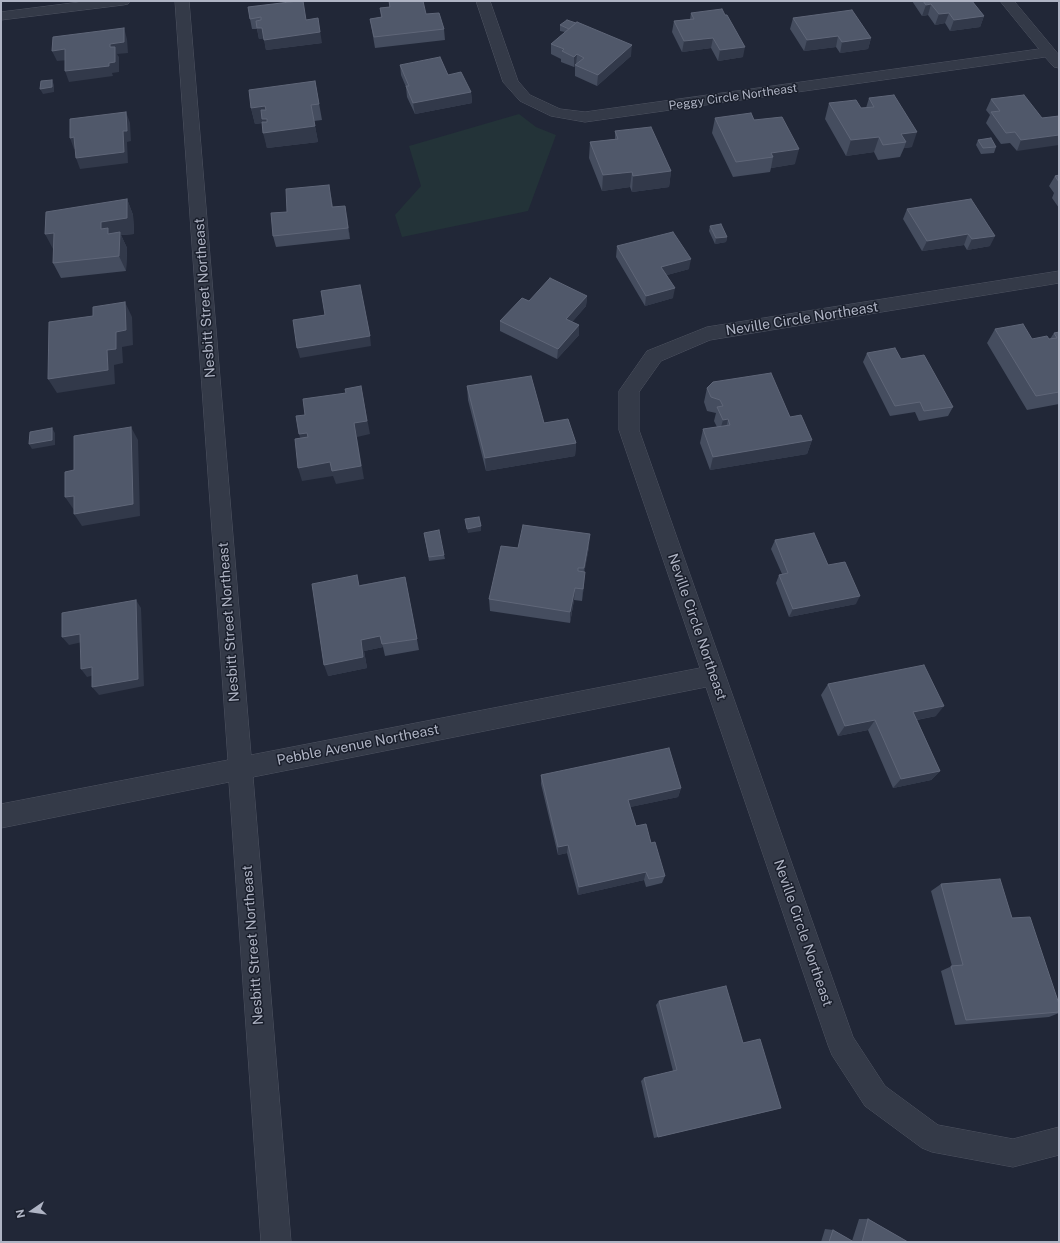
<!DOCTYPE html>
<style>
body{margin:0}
#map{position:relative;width:1060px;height:1243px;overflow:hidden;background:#212737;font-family:"Public Sans",sans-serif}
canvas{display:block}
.frame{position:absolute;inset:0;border:2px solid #afb4c4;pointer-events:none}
.north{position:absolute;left:12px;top:1191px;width:40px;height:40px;-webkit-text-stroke:3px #1a1f2c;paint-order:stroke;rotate:257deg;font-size:11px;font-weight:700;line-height:16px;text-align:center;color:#afb4c4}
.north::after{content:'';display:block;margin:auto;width:14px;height:18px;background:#afb4c4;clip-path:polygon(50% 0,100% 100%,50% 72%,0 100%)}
</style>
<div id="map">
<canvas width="1060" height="1243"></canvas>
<div class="frame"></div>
<div class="north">N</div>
</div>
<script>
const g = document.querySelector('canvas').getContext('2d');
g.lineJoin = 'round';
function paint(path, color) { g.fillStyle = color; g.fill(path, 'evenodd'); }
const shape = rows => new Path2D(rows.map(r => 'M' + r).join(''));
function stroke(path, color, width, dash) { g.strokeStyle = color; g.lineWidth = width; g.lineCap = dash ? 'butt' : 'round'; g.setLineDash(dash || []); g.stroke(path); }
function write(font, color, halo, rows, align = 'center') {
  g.font = font + ' "Public Sans",sans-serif'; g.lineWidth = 3; g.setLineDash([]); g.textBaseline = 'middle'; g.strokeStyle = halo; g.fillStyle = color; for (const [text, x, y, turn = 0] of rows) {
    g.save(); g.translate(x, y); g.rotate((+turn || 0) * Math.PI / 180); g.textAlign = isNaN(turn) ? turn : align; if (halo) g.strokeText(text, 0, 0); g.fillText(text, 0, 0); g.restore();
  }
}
const green = shape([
 [519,114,536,127,556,135,528,211,402,237,395,215,421,186,409,146]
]);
const minor = shape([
 [88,1,130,1,128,4,123,5,1,20,1,12,88,1],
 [175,1,189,1,251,755,700,668,619,430,619,391,647,351,707,327,1059,271,1059,283,710,340,661,361,639,392,639,430,853,1037,885,1086,938,1125,1013,1139,1059,1127,1059,1155,1013,1167,932,1152,922,1148,865,1106,832,1055,828,1045,706,687,253,777,291,1242,261,1242,229,782,1,828,1,804,228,760,175,1],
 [476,1,490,1,518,81,530,95,560,109,585,112,1039,49,1000,1,1014,1,1059,55,1059,68,1054,67,1045,57,585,122,551,116,520,101,503,82,476,1]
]);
const wall = shape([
 [389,1,426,14,444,29,445,40,375,48,370,19,381,17,380,8,389,7],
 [912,1,972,1,984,16,980,27,950,31,945,23,935,25,928,15,922,16],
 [248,7,306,20,322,43,266,50,264,38,259,39,257,29,252,29,250,19],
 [691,13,743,57,718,61,711,48,682,52,672,32,674,21,690,19],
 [793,18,871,38,868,49,840,53,836,47,804,51,790,29],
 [560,25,631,56,597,86,575,76,575,66,574,67,561,62,561,59,551,54,551,44,565,32,560,31],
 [400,65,448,75,471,92,472,103,415,114,407,97,406,87,401,75],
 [315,81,322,120,314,121,318,142,267,148,262,123,255,124,251,108],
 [869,98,912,147,904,148,900,157,878,160,874,152,846,156,825,119,829,103,861,108,866,108],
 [991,99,1042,118,1017,151,1010,143,1001,144,986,123,990,115,986,110],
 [715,118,754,120,795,164,771,168,770,172,733,177,712,133],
 [615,131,671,171,669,187,632,192,630,187,602,191,589,158,590,142,615,139],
 [978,140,996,147,994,153,981,154,976,145],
 [1059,175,1059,208,1052,198,1054,193,1049,186,1055,176],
 [331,196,333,207,347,216,350,239,276,247,273,236,287,212],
 [127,199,133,215,134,234,121,235,127,248,126,271,61,278,53,263,54,249,53,249],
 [971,199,990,246,967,250,964,245,922,251,903,219,907,209],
 [710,226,727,237,726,242,715,244,709,231],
 [617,246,689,269,667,275,673,298,645,306,616,257],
 [587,296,586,306,572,322,579,325,579,335,557,359,500,331,500,321,529,301],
 [995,329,1032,339,1050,339,1054,333,1059,332,1059,404,1027,410,987,343],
 [867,353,901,359,953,407,948,416,919,421,915,412,890,416,863,362],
 [467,386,544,423,576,443,575,456,486,471,468,400],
 [707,388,790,417,812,440,807,454,710,470,700,443,703,429,717,427,714,421,716,413,707,411,704,402],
 [424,533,444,555,445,559,429,561],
 [775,540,856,604,789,617,776,583,779,575,782,574,771,549],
 [589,547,584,572,584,585,582,601,574,600,570,623,490,611,489,599,518,548],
 [405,577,419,650,385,656,383,647,364,651,367,668,328,676,360,585],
 [828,684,936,716,917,720,940,771,931,780,893,788,868,730,838,736,821,695],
 [541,775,681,788,678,797,630,807,636,826,651,843,665,876,662,883,646,887,644,880,578,895,567,853,558,855,541,784],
 [941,884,1012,918,1059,1004,1059,1013,1049,1017,955,1025,941,971,952,966,931,891],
 [659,1001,743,1043,774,1110,654,1138,641,1081,644,1078,673,1071,656,1005],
 [859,1219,868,1219,908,1242,821,1242,825,1229,833,1230,852,1241]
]);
const shadedWall = shape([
 [931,4,928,15,922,16,926,5],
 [949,13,945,23,935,25,939,14],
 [984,16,980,27,950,31,954,20],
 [318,18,322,43,266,50,264,40],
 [124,28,127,39,128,53,117,54,119,57,119,72,112,73,113,76,69,82,65,71,109,63,110,44],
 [257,28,262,28,265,38,259,39],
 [838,36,836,47,804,51,807,40],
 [713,38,711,48,682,52,684,41],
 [871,38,868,49,840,53,842,42],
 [632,45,631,56,597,86,598,75],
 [745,47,743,57,718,61,720,50],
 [65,49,69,60,57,61,52,51],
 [577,54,576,65,574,67,574,57],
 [52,80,54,85,54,92,43,94,40,89],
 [471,92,472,103,415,114,413,103],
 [311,105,318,142,267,148,263,133,263,123,255,124,251,108,265,106],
 [126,112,130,123,131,141,127,142,128,163,80,169,76,158,123,131],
 [917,132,912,147,904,148,906,142,901,134],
 [1059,135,1059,145,1017,151,1021,140],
 [74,137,79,148,74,149,70,138],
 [879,137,874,152,846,156,851,140],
 [799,149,795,164,771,168,773,157,771,153],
 [671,171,669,187,632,192,633,176],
 [632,172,630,187,602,191,603,175],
 [329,185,331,196,334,218,332,207],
 [127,199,133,215,134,234,121,235,127,248,126,271,119,256,101,229,101,222],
 [345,206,347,216,350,239,348,228],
 [54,233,61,248,53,249,45,234],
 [968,234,964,245,922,251,927,241],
 [995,236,990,246,967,250,972,239],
 [727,237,726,242,715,244,716,238],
 [691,259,689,269,660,277,661,267],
 [675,288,673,298,645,306,646,296],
 [587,296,586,306,566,329,566,319],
 [125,302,132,317,133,345,122,347,123,363,114,365,115,384,57,393,48,379,107,350,116,332],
 [579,325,579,335,557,359,558,349],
 [370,336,371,346,300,358,297,348],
 [361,386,370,434,357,437,364,479,336,484,333,476,302,481,298,468,330,462,354,423],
 [728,419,725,433,719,434,723,420],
 [131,427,138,440,140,516,82,526,74,514],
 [52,428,55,433,55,445,32,449,29,444],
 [307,433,311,447,303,448,299,434],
 [812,440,807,454,710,470,713,457],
 [576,443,575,456,486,471,485,458],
 [74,496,74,510,65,497],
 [481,526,481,531,468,533,467,529],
 [590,534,589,547,583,580,584,568],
 [585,572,584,585,582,601,583,589],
 [575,588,574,600,570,623,570,612],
 [860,596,856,604,789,617,793,609],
 [136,600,141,608,144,686,99,695,92,687],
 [80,634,87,641,69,645,62,637],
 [380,636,383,647,364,651,367,668,328,676,324,665,361,640],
 [92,667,98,674,87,677,81,669],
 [944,706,936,716,905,722,913,712],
 [875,720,868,730,838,736,845,726],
 [940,771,931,780,893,788,901,779],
 [681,788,678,797,626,808,628,800],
 [568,845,567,853,558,855,558,847],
 [646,872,644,880,578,895,579,887],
 [781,1108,774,1110,654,1138,658,1137]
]);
const building = shape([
 [298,1,303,1,306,20,318,18,320,32,264,40,262,28,257,28,256,21,261,20,261,17,250,19,248,7,298,1],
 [389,1,423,1,426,14,439,13,444,29,374,37,370,19,382,17,380,8,390,7,389,1],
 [923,1,972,1,984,16,954,20,949,13,939,14,931,4,926,5,923,1],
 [722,9,725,15,727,15,745,47,720,50,713,38,684,41,674,21,694,19,691,13,722,9],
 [852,10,871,38,842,42,838,36,807,40,793,18,852,10],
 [567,20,576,23,569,29,560,25,567,20],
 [577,22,632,45,598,75,575,65,584,58,577,54,574,57,562,51,564,49,551,44,577,22],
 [124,28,124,42,110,44,110,47,115,47,115,62,109,63,109,66,65,71,65,49,52,51,53,37,124,28],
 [440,57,448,75,461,72,471,92,413,103,406,86,409,86,400,65,440,57],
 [52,80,52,87,40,89,41,81,52,80],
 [315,81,319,104,311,105,315,126,263,133,262,122,267,122,267,119,262,119,261,110,266,110,265,106,251,108,249,90,315,81],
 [894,95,917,132,901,134,906,142,883,145,879,137,851,140,829,103,856,100,861,108,874,107,869,98,894,95],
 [1024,95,1042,118,1059,116,1059,135,1021,140,1015,132,1006,133,991,112,1000,111,991,99,1024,95],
 [126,112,127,131,123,131,124,152,76,158,74,137,70,138,70,119,126,112],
 [751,113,754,120,782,117,799,149,771,153,773,157,736,162,715,118,751,113],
 [651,127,671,171,633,176,632,172,603,175,590,142,618,139,615,131,651,127],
 [991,138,996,147,983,148,978,140,991,138],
 [1059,175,1059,182,1055,176,1059,175],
 [329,185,332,207,345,206,348,228,273,236,271,213,287,212,286,189,329,185],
 [127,199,127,218,101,222,101,229,108,228,108,234,120,232,119,256,53,263,54,233,45,234,46,212,127,199],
 [971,199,995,236,972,239,968,234,927,241,907,209,971,199],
 [721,224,727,237,716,238,710,226,721,224],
 [673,232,691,259,661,267,675,288,646,296,617,246,673,232],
 [550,278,587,296,566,319,579,325,558,349,500,321,522,298,529,301,550,278],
 [360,285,370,336,297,348,293,320,325,315,321,291,360,285],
 [125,302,126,330,116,332,116,349,107,350,108,370,48,379,49,322,93,316,93,307,125,302],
 [1023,324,1032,339,1047,336,1049,339,1057,338,1054,333,1059,332,1059,392,1036,396,995,329,1023,324],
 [895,348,901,359,924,355,953,407,924,411,920,402,895,406,867,353,895,348],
 [771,373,790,417,801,415,812,440,713,457,703,429,730,425,728,419,723,420,717,407,723,406,720,400,711,397,707,388,713,382,771,373],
 [531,376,544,423,568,419,576,443,485,458,467,386,531,376],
 [361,386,367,421,354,423,361,466,332,471,330,462,298,468,295,439,308,437,307,433,299,434,296,416,305,415,303,399,346,393,345,389,361,386],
 [131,427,133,504,74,514,74,496,65,497,65,472,74,470,74,436,131,427],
 [52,428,52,440,29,444,30,432,52,428],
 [479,517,481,526,467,529,465,519,479,517],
 [523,525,590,534,584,568,578,568,578,571,585,572,583,589,575,588,570,612,489,599,501,546,518,548,523,525],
 [439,530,444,555,429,557,424,533,439,530],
 [814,533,828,565,845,562,860,596,793,609,779,575,788,573,775,540,814,533],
 [357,575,359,586,405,577,417,639,382,644,380,636,361,640,363,657,324,665,312,584,357,575],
 [136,600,138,679,92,687,92,667,81,669,80,634,62,637,62,613,136,600],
 [924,665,944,706,913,712,940,771,901,779,875,720,845,726,828,684,924,665],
 [669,748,681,788,628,800,636,826,646,824,651,843,655,842,665,876,649,879,646,872,579,887,568,845,558,847,541,775,669,748],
 [1000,879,1012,918,1030,917,1059,1004,1059,1012,966,1020,951,966,963,965,941,884,1000,879],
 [726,986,743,1043,760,1039,781,1108,658,1137,644,1078,677,1070,659,1001,726,986],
 [868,1219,908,1242,862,1242,868,1219],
 [833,1230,854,1242,829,1242,833,1230]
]);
const farStreetnames = [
 ["Peggy Circle Northeast",733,97,-8]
];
const streetNames = [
 ["Nesbitt Street Northeast",205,298,-94],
 ["Neville Circle Northeast",802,319,-9],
 ["Nesbitt Street Northeast",229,622,-94],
 ["Neville Circle Northeast",697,627,71],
 ["Pebble Avenue Northeast",358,745,-11],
 ["Neville Circle Northeast",803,933,71],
 ["Nesbitt Street Northeast",253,945,-94]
];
paint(green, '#233338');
stroke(minor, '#4f5462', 1);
paint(minor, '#343a48');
paint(wall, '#454d5f');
paint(shadedWall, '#32394a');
paint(building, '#50586a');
stroke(building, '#5f6678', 1);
write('12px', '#afb4c4', '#1a1f2c', farStreetnames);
write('14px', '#afb4c4', '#1a1f2c', streetNames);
</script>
